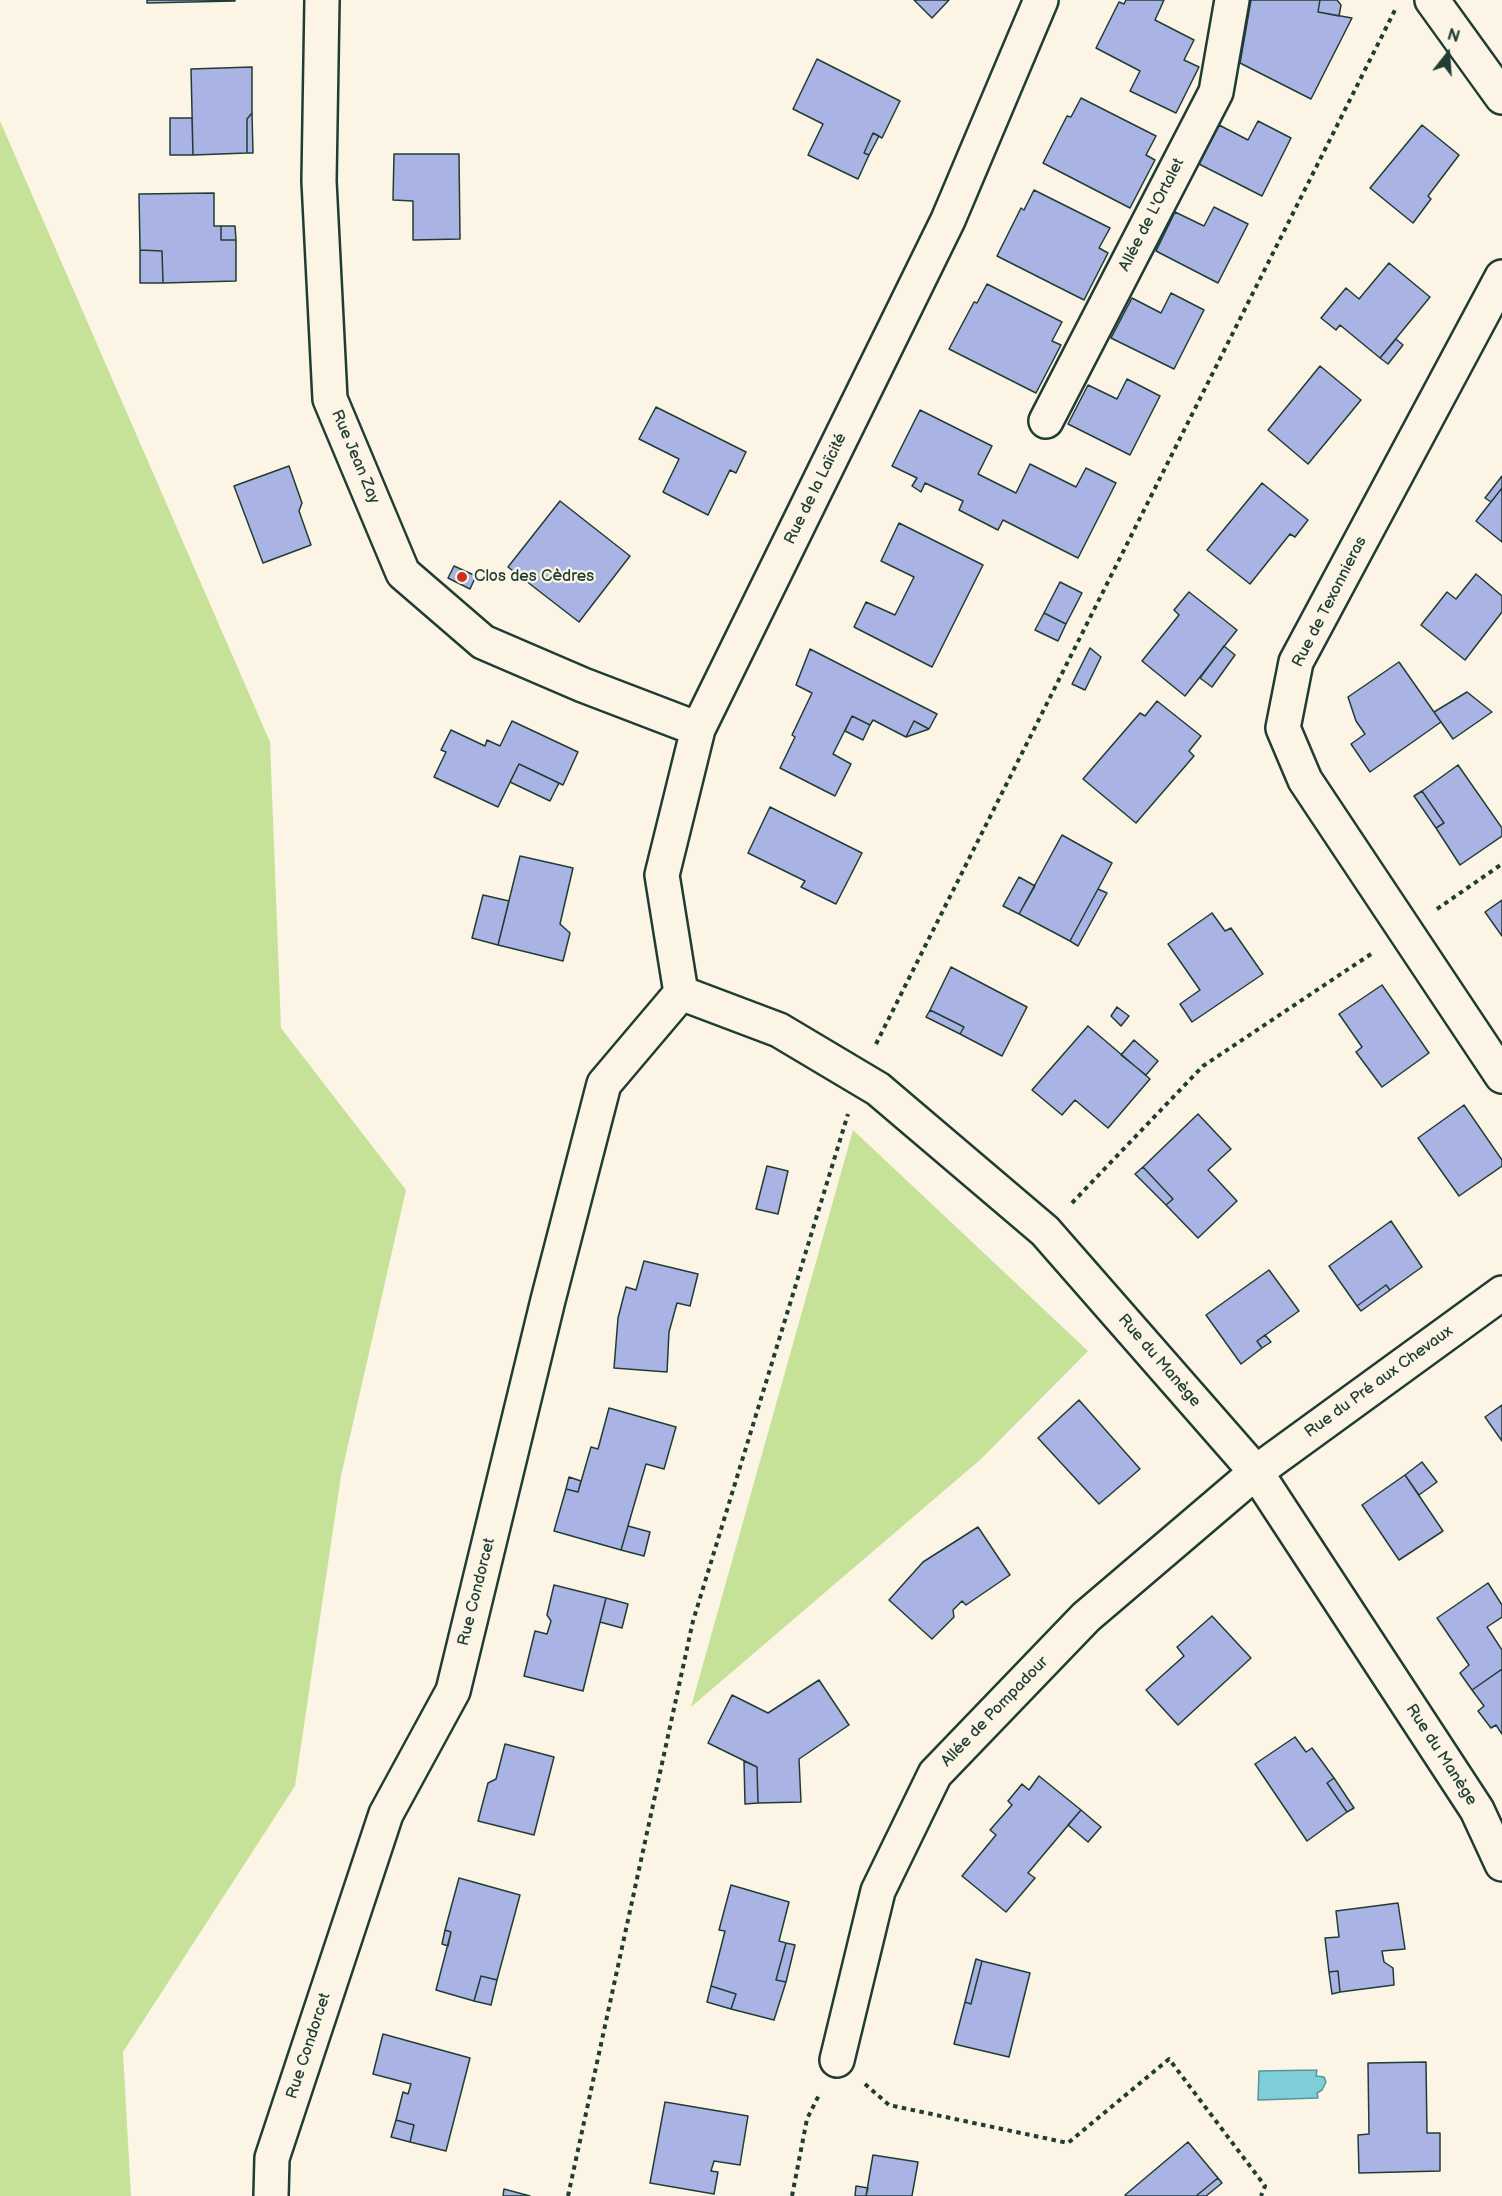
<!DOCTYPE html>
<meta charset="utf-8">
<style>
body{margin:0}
#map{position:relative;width:1502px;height:2196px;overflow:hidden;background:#fcf5e5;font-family:"Balsamiq Sans",sans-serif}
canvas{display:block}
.north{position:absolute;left:1418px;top:24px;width:60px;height:60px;-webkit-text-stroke:4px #fcf5e5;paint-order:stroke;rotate:17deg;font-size:16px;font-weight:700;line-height:24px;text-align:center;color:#1f3d34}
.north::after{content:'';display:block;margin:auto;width:21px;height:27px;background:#1f3d34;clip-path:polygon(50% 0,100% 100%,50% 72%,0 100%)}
</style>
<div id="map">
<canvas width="1502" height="2196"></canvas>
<div class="north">N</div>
</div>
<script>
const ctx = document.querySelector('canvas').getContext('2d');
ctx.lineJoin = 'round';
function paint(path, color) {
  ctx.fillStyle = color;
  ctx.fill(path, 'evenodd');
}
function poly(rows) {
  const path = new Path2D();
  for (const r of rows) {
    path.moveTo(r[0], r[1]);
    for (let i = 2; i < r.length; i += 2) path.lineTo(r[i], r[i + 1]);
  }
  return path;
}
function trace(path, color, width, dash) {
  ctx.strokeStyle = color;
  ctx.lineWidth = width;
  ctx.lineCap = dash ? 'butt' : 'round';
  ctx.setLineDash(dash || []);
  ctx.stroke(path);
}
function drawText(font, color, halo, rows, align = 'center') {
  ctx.font = font + ' "Balsamiq Sans",sans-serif';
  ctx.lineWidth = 4.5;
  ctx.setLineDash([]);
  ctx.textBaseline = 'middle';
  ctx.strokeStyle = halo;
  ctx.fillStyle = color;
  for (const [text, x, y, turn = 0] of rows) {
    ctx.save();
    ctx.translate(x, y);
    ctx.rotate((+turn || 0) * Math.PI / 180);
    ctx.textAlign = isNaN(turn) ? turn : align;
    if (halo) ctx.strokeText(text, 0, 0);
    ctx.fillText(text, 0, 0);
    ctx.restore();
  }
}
paint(poly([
 [0,121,270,742,281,1028,406,1190,341,1476,295,1786,123,2052,131,2196,0,2196],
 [853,1130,1088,1351,981,1459,691,1707]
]), '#c6e298');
const water = poly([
 [1317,2070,1316,2076,1324,2077,1326,2082,1322,2090,1317,2093,1318,2098,1258,2100,1259,2071,1317,2070]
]);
paint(water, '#7eceda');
trace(water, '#589498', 1.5);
const building = poly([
 [147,0,235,0,235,1,147,3,147,0],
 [914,0,949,0,932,18,914,0],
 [1126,0,1164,0,1155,20,1194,40,1184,60,1199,67,1176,113,1130,91,1140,71,1096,48,1119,2,1124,4,1126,0],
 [1251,0,1320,0,1318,12,1352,18,1311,99,1240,63,1251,0],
 [1320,0,1337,0,1341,5,1339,16,1318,12,1320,0],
 [817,59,900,101,882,138,873,133,864,153,869,155,858,179,808,155,823,124,793,109,817,59],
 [252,67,252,113,247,119,247,153,193,155,191,69,252,67],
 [1081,98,1156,136,1146,155,1155,160,1130,208,1043,163,1067,116,1071,117,1081,98],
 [252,113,253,153,247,153,247,119,252,113],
 [170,118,192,118,193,155,170,155,170,118],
 [1258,121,1291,138,1262,196,1199,164,1219,125,1248,140,1258,121],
 [1422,125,1459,155,1428,196,1431,199,1413,223,1370,188,1422,125],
 [873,133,879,136,869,155,864,153,873,133],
 [394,154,459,154,460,239,413,240,413,201,393,200,394,154],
 [1034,190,1110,228,1099,248,1108,253,1084,300,997,256,1021,208,1024,210,1034,190],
 [214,193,214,226,221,226,221,240,236,240,236,281,163,283,162,251,140,250,139,194,214,193],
 [1214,207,1248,224,1218,283,1156,251,1175,212,1204,226,1214,207],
 [221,226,235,226,236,240,221,240,221,226],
 [140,250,162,251,163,283,140,283,140,250],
 [1389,263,1430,297,1380,358,1340,325,1336,330,1321,318,1346,288,1359,299,1389,263],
 [987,284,1062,322,1052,341,1061,345,1036,393,949,349,974,302,977,303,987,284],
 [1171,293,1204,310,1174,369,1111,338,1132,298,1161,313,1171,293],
 [1396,339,1403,345,1388,364,1380,358,1396,339],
 [1320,366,1361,400,1308,464,1268,430,1320,366],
 [1127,379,1160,396,1130,455,1068,424,1088,385,1117,399,1127,379],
 [656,407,746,452,736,473,730,470,708,515,663,492,679,459,639,439,656,407],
 [920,410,992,446,978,474,1016,493,1030,464,1076,487,1086,468,1116,483,1078,558,1003,520,998,530,959,510,963,501,925,483,921,492,912,486,917,478,892,466,920,410],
 [289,466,302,503,299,511,311,545,263,563,234,486,289,466],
 [1502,476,1502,488,1491,502,1485,498,1502,476],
 [1262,483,1308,520,1295,537,1290,534,1250,584,1207,550,1262,483],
 [1502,488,1502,542,1476,521,1502,488],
 [560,501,630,556,579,622,508,567,560,501],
 [899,523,983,565,932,667,854,627,866,602,895,615,914,577,881,561,899,523],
 [454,566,476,576,470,589,448,578,454,566],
 [1476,574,1502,596,1502,612,1465,660,1421,625,1447,592,1456,599,1476,574],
 [1060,582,1082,593,1066,624,1044,613,1060,582],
 [1189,592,1237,630,1185,696,1142,661,1179,615,1174,610,1189,592],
 [1044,613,1066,624,1058,641,1035,630,1044,613],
 [1224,646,1235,655,1212,687,1200,678,1224,646],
 [1090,648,1101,657,1085,690,1072,684,1090,648],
 [810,649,937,714,929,729,914,721,906,737,873,720,870,725,852,716,833,754,851,764,835,796,780,768,795,737,792,735,812,693,796,685,810,649],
 [1399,662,1441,722,1370,772,1351,744,1365,734,1356,721,1348,697,1399,662],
 [1467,692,1492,712,1453,739,1434,712,1467,692],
 [1157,701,1201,736,1189,751,1194,756,1136,823,1083,779,1140,713,1145,716,1157,701],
 [852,716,870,725,863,740,845,731,852,716],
 [512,721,578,752,563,785,519,764,498,807,434,777,446,752,441,750,451,730,485,746,487,740,500,746,512,721],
 [914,721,929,729,906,737,914,721],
 [519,764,559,783,550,801,510,782,519,764],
 [1458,765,1502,828,1502,836,1460,865,1436,828,1444,823,1422,791,1458,765],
 [1422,791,1444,823,1436,828,1414,796,1422,791],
 [770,807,862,853,836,904,801,887,805,881,748,853,770,807],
 [1062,835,1112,863,1070,941,1019,914,1062,835],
 [520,856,573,868,560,924,570,933,563,961,498,945,520,856],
 [1019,877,1035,886,1019,914,1003,906,1019,877],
 [1098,889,1107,893,1078,946,1070,941,1098,889],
 [483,895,509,901,498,945,472,938,483,895],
 [1502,900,1502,936,1485,912,1502,900],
 [1212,913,1225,931,1231,928,1263,974,1192,1022,1180,1004,1200,990,1168,944,1212,913],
 [951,967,1027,1007,1002,1056,960,1034,964,1027,930,1010,951,967],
 [1382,985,1429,1053,1382,1087,1356,1052,1362,1047,1339,1014,1382,985],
 [1117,1007,1129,1016,1121,1026,1111,1016,1117,1007],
 [930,1010,964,1027,960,1034,926,1017,930,1010],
 [1088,1026,1150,1079,1108,1128,1075,1100,1062,1115,1032,1090,1088,1026],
 [1134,1040,1158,1061,1146,1075,1121,1055,1134,1040],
 [1464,1105,1502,1160,1502,1166,1459,1196,1418,1138,1464,1105],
 [1198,1114,1231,1149,1208,1170,1237,1201,1198,1238,1166,1205,1173,1199,1143,1167,1198,1114],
 [767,1166,788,1171,778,1214,756,1209,767,1166],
 [1143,1167,1173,1199,1166,1205,1135,1174,1143,1167],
 [1391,1221,1422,1267,1390,1290,1386,1285,1357,1306,1329,1266,1391,1221],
 [644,1261,698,1274,690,1306,677,1303,669,1332,667,1372,614,1368,618,1318,626,1287,636,1290,644,1261],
 [1269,1270,1299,1311,1257,1341,1262,1348,1241,1364,1206,1315,1269,1270],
 [1386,1285,1390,1290,1361,1311,1357,1306,1386,1285],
 [1265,1335,1271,1342,1262,1348,1257,1341,1265,1335],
 [1079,1400,1140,1469,1099,1504,1038,1438,1079,1400],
 [1502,1405,1502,1441,1485,1417,1502,1405],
 [609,1408,676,1427,664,1469,646,1464,621,1550,554,1531,566,1489,578,1492,591,1447,598,1449,609,1408],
 [1422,1462,1437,1482,1419,1495,1405,1475,1422,1462],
 [1405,1475,1443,1531,1399,1560,1362,1505,1405,1475],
 [569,1477,581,1481,578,1492,566,1489,569,1477],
 [628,1526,650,1532,644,1556,621,1550,628,1526],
 [978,1527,1010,1575,966,1605,962,1601,953,1610,954,1617,932,1639,889,1600,923,1562,978,1527],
 [1488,1583,1502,1605,1502,1617,1487,1627,1502,1650,1502,1669,1472,1690,1460,1673,1469,1665,1437,1618,1488,1583],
 [554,1585,606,1598,583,1691,524,1676,535,1631,547,1634,551,1621,547,1615,554,1585],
 [606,1598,628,1604,622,1628,600,1622,606,1598],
 [1212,1616,1251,1658,1178,1725,1146,1690,1184,1656,1177,1647,1212,1616],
 [1502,1669,1502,1734,1496,1725,1491,1728,1478,1711,1484,1706,1472,1690,1502,1669],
 [819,1680,849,1725,799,1759,801,1802,758,1803,757,1767,708,1743,732,1695,768,1713,819,1680],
 [1295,1737,1306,1752,1312,1748,1334,1778,1327,1783,1347,1812,1307,1841,1255,1764,1295,1737],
 [505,1744,554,1757,534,1835,478,1821,488,1783,496,1779,505,1744],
 [744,1761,757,1767,758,1803,745,1804,744,1761],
 [1039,1776,1081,1810,1028,1873,1035,1878,1006,1912,962,1876,996,1835,990,1830,1012,1805,1008,1801,1022,1784,1029,1790,1039,1776],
 [1334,1778,1354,1808,1347,1812,1327,1783,1334,1778],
 [1081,1810,1101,1827,1088,1842,1068,1825,1081,1810],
 [459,1878,520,1895,497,1980,481,1976,474,2001,436,1990,451,1932,445,1930,459,1878],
 [731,1885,789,1902,779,1941,786,1943,776,1980,786,1982,774,2020,731,2009,736,1994,711,1986,725,1931,719,1930,731,1885],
 [1398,1903,1405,1949,1382,1951,1384,1962,1393,1968,1394,1985,1340,1992,1338,1971,1329,1972,1325,1938,1339,1937,1336,1911,1398,1903],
 [445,1930,451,1932,448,1946,442,1944,445,1930],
 [786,1943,795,1945,786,1982,776,1980,786,1943],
 [976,1959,982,1961,971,2004,965,2002,976,1959],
 [982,1961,1030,1973,1009,2057,954,2044,965,2002,971,2004,982,1961],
 [1338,1971,1340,1992,1332,1994,1329,1972,1338,1971],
 [481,1976,497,1980,491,2005,474,2001,481,1976],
 [711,1986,736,1994,731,2009,707,2002,711,1986],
 [383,2034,470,2058,446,2151,410,2142,414,2125,396,2120,403,2092,408,2094,411,2084,373,2074,383,2034],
 [1426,2062,1427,2133,1440,2133,1440,2171,1359,2173,1358,2135,1369,2134,1368,2063,1426,2062],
 [665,2102,748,2116,740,2165,714,2161,711,2171,718,2172,714,2194,650,2183,665,2102],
 [396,2120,414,2125,410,2142,391,2137,396,2120],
 [1188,2142,1218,2178,1196,2196,1127,2196,1125,2195,1188,2142],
 [873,2155,918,2162,912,2196,866,2196,873,2155],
 [1218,2178,1222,2183,1206,2196,1196,2196,1218,2178],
 [856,2186,868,2188,866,2196,855,2196,856,2186],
 [504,2189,530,2196,503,2196,504,2189]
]);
paint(building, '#aab4e4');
trace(building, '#1f3d34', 1.5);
const street = poly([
 [322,0,319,181,330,399,403,573,483,642,583,685,698,729],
 [1432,0,1502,97],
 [1502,277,1296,662,1283,728,1305,780,1502,1076],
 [1046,421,1216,92,1232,0],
 [681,993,779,1030,878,1089,1045,1231,1256,1472,1477,1810,1502,1864],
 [681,993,662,875,698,729,948,220,1041,0],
 [837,2060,878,1891,935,1774,1086,1617,1256,1472,1502,1293],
 [271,2196,272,2158,386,1814,453,1691,548,1300,604,1084,681,993]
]);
trace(street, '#1f3d34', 38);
trace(poly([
 [1437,909,1502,864],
 [876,1044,1395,10],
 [1072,1203,1203,1066,1374,952],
 [865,2084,889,2105,1068,2143,1169,2059,1265,2186,1261,2196],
 [568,2196,693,1621,848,1114],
 [792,2196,807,2119,820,2093]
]), '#1f3d34', 4, [4.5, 4.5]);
trace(street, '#fcf5e5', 33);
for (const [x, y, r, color] of [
 [462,577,6,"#c8321e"]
]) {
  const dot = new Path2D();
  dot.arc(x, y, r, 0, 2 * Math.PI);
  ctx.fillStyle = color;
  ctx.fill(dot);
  trace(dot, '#fcf5e5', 2);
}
drawText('16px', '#1f3d34', '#fcf5e5', [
 ["Allée de L'Ortalet",1152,215,-63],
 ["Rue Jean Zay",355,457,67],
 ["Rue de la Laïcité",816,489,-64],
 ["Rue de Texonnieras",1330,602,-63],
 ["Rue du Manège",1159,1361,49],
 ["Rue du Pré aux Chevaux",1379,1382,-36],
 ["Rue Condorcet",477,1592,-76],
 ["Allée de Pompadour",995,1712,-46],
 ["Rue du Manège",1441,1755,57],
 ["Rue Condorcet",309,2046,-72]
]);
drawText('16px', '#1f3d34', '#fcf5e5', [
 ["Clos des Cèdres",474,577]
], 'left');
</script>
